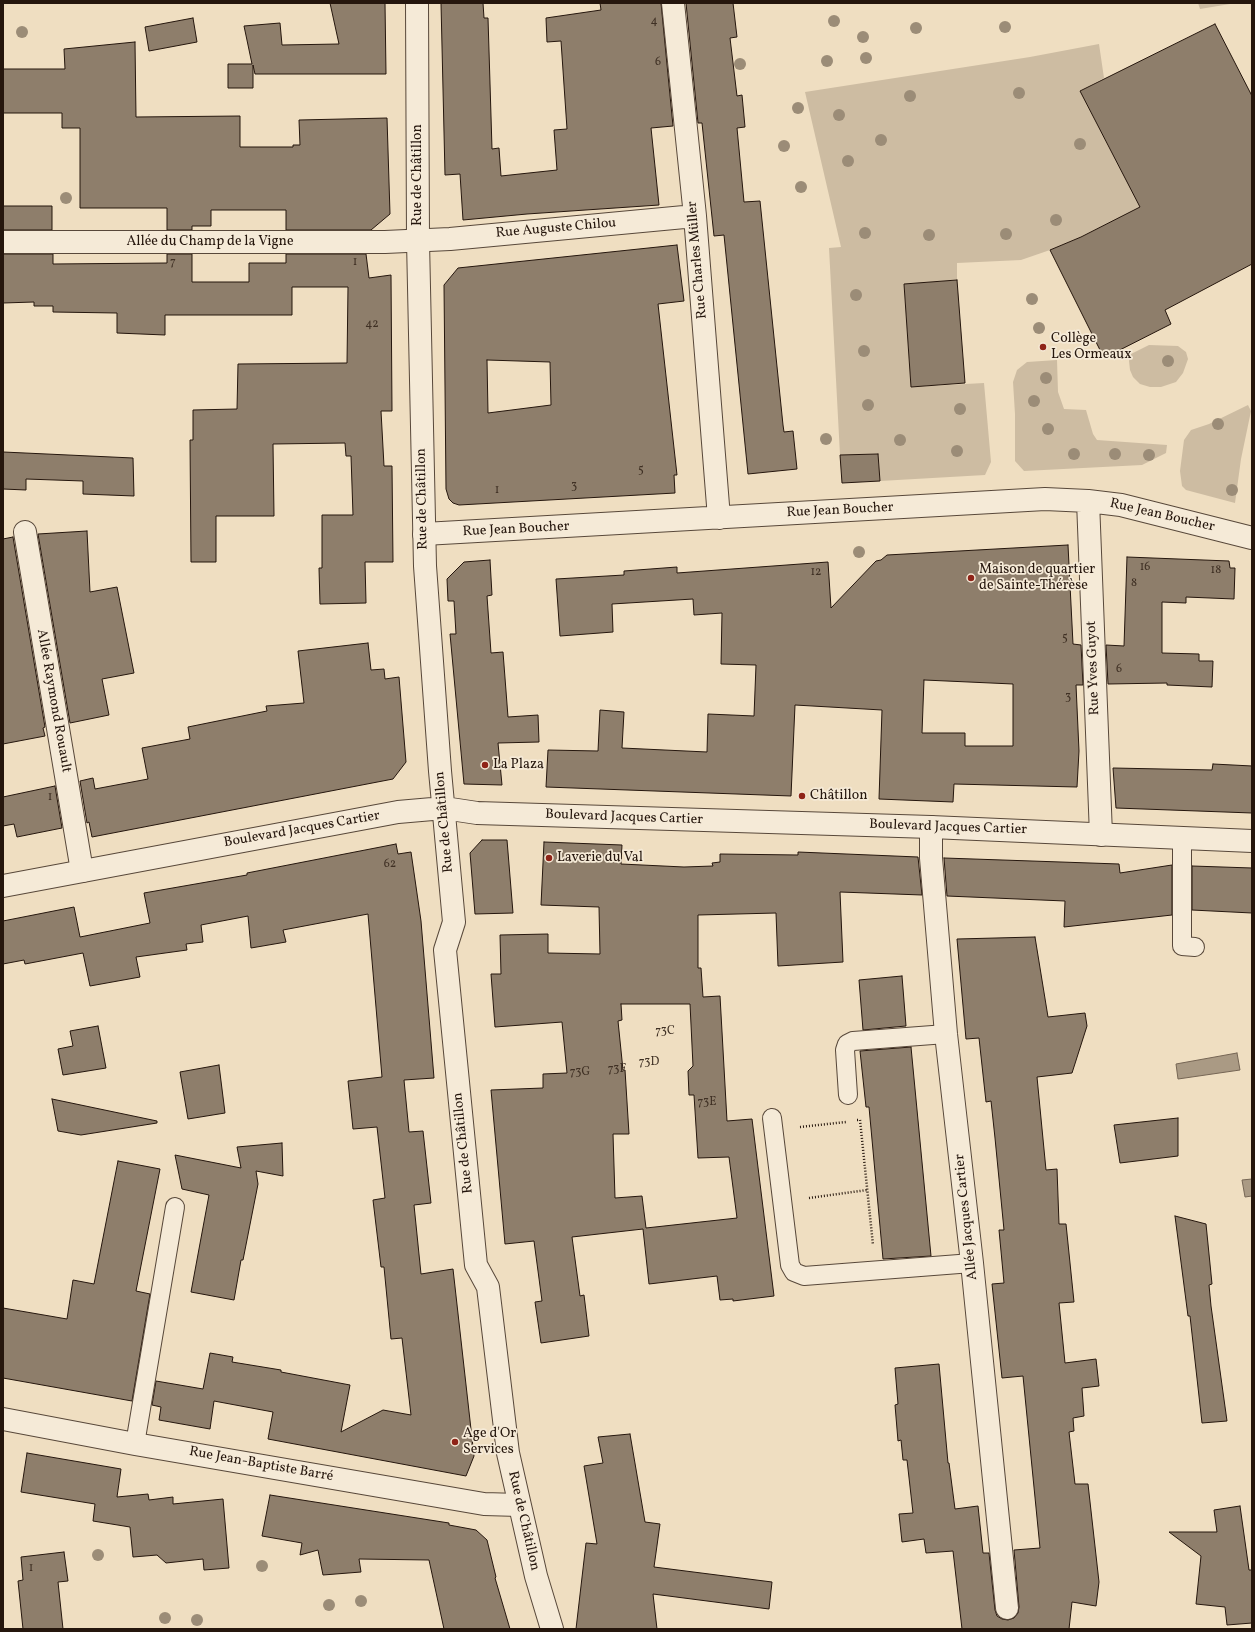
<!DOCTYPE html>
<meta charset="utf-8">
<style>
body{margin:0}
#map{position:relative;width:1255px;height:1632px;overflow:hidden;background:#efdec1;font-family:Vollkorn,serif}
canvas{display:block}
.frame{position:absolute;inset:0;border:4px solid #25160d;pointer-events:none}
</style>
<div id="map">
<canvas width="1255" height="1632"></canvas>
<div class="frame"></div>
</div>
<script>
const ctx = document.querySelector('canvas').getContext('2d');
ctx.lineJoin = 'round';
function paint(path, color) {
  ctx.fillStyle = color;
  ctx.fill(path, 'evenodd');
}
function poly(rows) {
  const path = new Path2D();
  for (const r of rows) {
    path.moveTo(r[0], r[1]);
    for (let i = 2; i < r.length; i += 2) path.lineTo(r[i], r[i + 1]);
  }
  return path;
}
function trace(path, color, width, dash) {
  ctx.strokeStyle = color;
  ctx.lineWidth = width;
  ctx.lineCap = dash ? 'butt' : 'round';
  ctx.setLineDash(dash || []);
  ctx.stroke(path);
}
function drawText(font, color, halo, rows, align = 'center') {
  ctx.font = font + ' Vollkorn,serif';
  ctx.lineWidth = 3.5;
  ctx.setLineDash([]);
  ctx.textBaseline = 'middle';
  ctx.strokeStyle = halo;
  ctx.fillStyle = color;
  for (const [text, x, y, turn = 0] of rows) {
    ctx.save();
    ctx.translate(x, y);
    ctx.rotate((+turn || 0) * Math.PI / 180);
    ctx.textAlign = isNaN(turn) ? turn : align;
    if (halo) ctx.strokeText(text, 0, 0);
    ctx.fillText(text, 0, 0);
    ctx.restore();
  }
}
paint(poly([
 [1198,3,1236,3,1200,9],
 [1099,44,1104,78,1080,91,1123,174,1153,159,1170,192,1081,237,1050,250,1021,260,957,263,957,280,904,284,911,387,984,383,991,462,985,475,880,481,878,454,840,455,829,248,841,247,805,92,1030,57],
 [1149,345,1178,346,1186,352,1188,359,1183,373,1176,382,1161,387,1150,387,1140,384,1133,377,1130,370,1129,361,1131,354],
 [1057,360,1058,392,1064,409,1086,410,1093,434,1097,440,1167,445,1166,453,1142,465,1024,471,1015,461,1015,414,1013,382,1017,370,1027,362],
 [1248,405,1251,411,1241,459,1235,503,1186,490,1182,486,1180,471,1184,440,1191,430,1209,424]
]), '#cdbca2');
const water = poly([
 [1237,1053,1240,1070,1178,1079,1176,1064,1237,1053],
 [1252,1179,1252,1196,1245,1197,1242,1180,1252,1179]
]);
paint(water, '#aa9a84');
trace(water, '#756554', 1);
const building = poly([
 [330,3,385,3,386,74,255,74,253,65,253,88,228,88,228,64,252,64,244,26,280,23,282,45,339,44,330,3],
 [441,3,483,3,484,18,488,18,492,149,499,148,501,176,557,170,554,130,567,129,561,41,547,42,546,18,601,10,600,3,661,3,673,126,651,128,659,205,527,214,463,220,460,174,445,175,441,3],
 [686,3,733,3,737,37,730,38,737,96,742,95,745,127,737,128,744,202,760,201,783,425,784,432,793,431,797,469,748,474,724,235,714,236,702,123,698,123,686,3],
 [193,18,197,42,149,51,145,27,193,18],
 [1215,24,1252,96,1252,264,1165,310,1171,324,1104,358,1050,250,1081,237,1140,207,1080,91,1215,24],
 [135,42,136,117,240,116,240,147,293,147,293,145,300,145,299,120,387,118,390,214,371,230,286,230,286,210,211,210,211,226,192,226,192,230,167,230,167,208,80,208,80,128,62,128,62,113,3,113,3,69,65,69,64,49,135,42],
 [3,206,52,206,52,230,3,230,3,206],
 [677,245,684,301,658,304,677,475,674,475,675,493,459,505,453,503,449,499,446,489,444,285,458,268,677,245],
 [487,360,550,362,551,405,488,413,487,360],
 [3,254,53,254,53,264,167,263,167,254,192,254,192,282,249,282,249,263,286,263,286,254,366,254,369,278,391,275,392,411,381,411,384,466,392,466,393,562,365,562,366,603,320,604,319,568,322,568,322,515,353,515,351,456,346,456,345,443,273,444,274,516,216,516,216,562,191,562,190,440,193,440,193,410,237,409,238,364,347,363,348,287,292,287,292,315,165,315,165,335,117,333,117,313,53,312,53,306,34,306,34,302,3,303,3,254],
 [957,280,965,383,911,387,904,284,957,280],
 [3,452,133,458,134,496,83,494,83,481,26,479,26,490,3,489,3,452],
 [878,454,880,481,842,483,840,455,878,454],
 [87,531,90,592,117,587,134,673,102,679,109,715,70,723,38,534,87,531],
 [13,537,45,727,43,728,45,736,3,744,3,539,13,537],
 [1068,545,1073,644,1081,645,1083,685,1076,685,1079,751,1077,787,954,784,953,802,879,799,882,710,795,705,791,796,546,787,548,750,598,751,600,710,624,712,622,748,707,752,708,714,754,716,756,665,721,664,722,613,694,615,693,599,612,604,613,632,560,636,556,579,624,575,624,571,677,567,677,573,828,562,831,608,876,561,881,560,887,555,1068,545],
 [924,680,1013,684,1013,746,965,746,965,733,922,733,924,680],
 [1127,557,1229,561,1230,568,1235,568,1234,599,1186,597,1186,603,1162,602,1162,653,1199,654,1199,661,1213,661,1212,687,1167,685,1167,683,1108,684,1106,645,1124,646,1127,557],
 [490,560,492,595,487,596,491,653,503,652,508,717,538,715,539,742,498,743,502,785,464,784,450,634,456,634,454,601,448,601,447,579,464,562,490,560],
 [368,643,371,670,384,669,385,679,399,677,406,762,393,779,92,837,89,822,87,823,80,781,93,778,95,789,148,779,142,748,190,739,188,727,267,711,266,706,304,703,298,651,368,643],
 [1213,764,1252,766,1252,813,1116,808,1113,768,1212,770,1213,764],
 [55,786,62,828,17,837,14,824,3,826,3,797,55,786],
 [482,840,507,840,513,913,475,914,470,853,482,840],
 [544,842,622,845,621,864,684,867,713,866,712,863,720,862,720,854,798,855,798,852,918,857,922,895,840,892,843,962,778,966,776,913,698,915,698,968,701,968,703,997,720,996,727,1121,752,1119,774,1296,733,1301,733,1299,720,1300,717,1276,649,1284,643,1229,572,1237,580,1296,584,1295,589,1336,541,1343,535,1302,542,1301,534,1241,505,1244,491,1090,543,1088,543,1074,567,1073,562,1022,495,1027,491,974,501,974,500,935,548,934,548,953,600,954,599,907,541,905,544,842],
 [621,1004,690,1004,693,1066,688,1071,689,1095,694,1095,698,1158,729,1157,737,1218,646,1228,642,1196,615,1198,613,1134,629,1134,625,1070,623,1070,618,1021,622,1020,621,1004],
 [396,844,398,854,411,852,421,921,434,1078,404,1080,409,1132,423,1131,431,1203,414,1205,421,1274,453,1269,474,1456,466,1476,268,1439,273,1412,214,1401,210,1429,159,1420,161,1407,152,1405,156,1381,203,1389,210,1353,233,1357,232,1362,281,1370,281,1372,350,1385,341,1432,383,1410,411,1415,402,1338,391,1339,384,1267,381,1267,373,1200,385,1198,377,1127,353,1129,348,1081,382,1077,368,914,283,930,286,942,251,948,248,916,201,925,203,942,186,944,187,950,136,957,140,977,90,986,83,953,25,964,24,960,3,964,3,921,74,907,80,937,150,923,144,893,247,875,247,873,396,844],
 [944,858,1119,864,1120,873,1172,865,1172,915,1064,927,1065,901,947,896,944,858],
 [1192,866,1252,868,1252,913,1192,910,1192,866],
 [1035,937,1048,1017,1085,1013,1087,1026,1072,1073,1037,1077,1046,1170,1057,1169,1059,1224,1066,1224,1074,1302,1059,1303,1065,1363,1096,1359,1099,1386,1082,1388,1084,1416,1073,1418,1074,1431,1069,1432,1075,1484,1088,1484,1099,1582,1096,1606,1072,1602,1069,1629,962,1629,953,1551,926,1553,924,1539,902,1542,899,1514,913,1513,907,1460,903,1460,901,1440,898,1441,895,1405,898,1404,895,1368,939,1364,948,1463,949,1463,955,1509,978,1506,983,1553,989,1553,995,1610,997,1616,1002,1619,1008,1620,1014,1618,1018,1613,1019,1607,1014,1550,1040,1548,1023,1376,1002,1378,992,1284,1004,1283,999,1230,1004,1230,995,1138,991,1101,986,1102,979,1038,966,1039,957,939,1035,937],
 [902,976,906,1026,863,1030,859,980,902,976],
 [98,1026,106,1068,63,1075,58,1049,73,1046,70,1031,98,1026],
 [911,1047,931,1256,883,1259,869,1107,866,1107,860,1051,911,1047],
 [219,1065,225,1113,188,1119,180,1072,219,1065],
 [52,1099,157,1121,157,1123,81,1135,58,1131,52,1099],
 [1178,1118,1178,1156,1120,1163,1114,1125,1178,1118],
 [282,1143,283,1176,256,1171,258,1184,243,1260,241,1260,234,1300,191,1292,209,1195,182,1189,175,1155,241,1168,237,1147,282,1143],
 [118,1161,160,1169,136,1291,150,1294,132,1401,3,1378,3,1308,67,1319,73,1280,94,1284,118,1161],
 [1175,1216,1206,1224,1212,1284,1209,1285,1211,1306,1227,1421,1202,1423,1190,1316,1188,1316,1175,1216],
 [630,1434,645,1522,660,1524,654,1567,772,1582,769,1609,653,1594,657,1629,576,1629,586,1543,597,1544,584,1466,603,1463,598,1437,630,1434],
 [27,1453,121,1469,117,1497,148,1494,149,1500,173,1497,173,1504,223,1499,229,1568,204,1570,203,1559,166,1563,157,1555,133,1557,130,1527,93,1521,95,1504,21,1492,27,1453],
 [270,1495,449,1523,449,1525,476,1530,487,1540,496,1577,495,1578,510,1629,444,1629,429,1560,359,1559,361,1572,323,1575,318,1550,300,1555,302,1543,262,1536,270,1495],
 [1240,1506,1249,1570,1252,1570,1252,1623,1227,1625,1225,1607,1196,1604,1201,1556,1169,1532,1217,1532,1214,1510,1240,1506],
 [64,1552,68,1581,58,1582,63,1629,23,1629,18,1581,23,1580,21,1557,64,1552]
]);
paint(building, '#8e7e6b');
trace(building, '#25160d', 1);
const service = poly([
 [1182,838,1182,946,1195,947],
 [848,1095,845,1050,847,1044,853,1041,946,1034],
 [772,1118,790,1265,794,1272,804,1276,972,1263],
 [135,1444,175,1207]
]);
const minor = poly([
 [673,3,695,216,719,518],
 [3,242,385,242,450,239,695,216],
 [1088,501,1101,835],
 [25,532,82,871],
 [424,534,1045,499,1088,501,1121,505,1252,538],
 [931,827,931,858,946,1034,972,1263,1007,1608],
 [3,1419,135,1444,484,1504,519,1505]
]);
const tertiary = poly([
 [417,3,418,241,425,566,440,771,454,922,445,950,476,1265,488,1287,508,1453,536,1576,552,1629],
 [3,886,398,812,444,808,477,813,931,827,1252,841]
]);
trace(service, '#58483a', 20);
trace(minor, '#58483a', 24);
trace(tertiary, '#58483a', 24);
trace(poly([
 [857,1120,860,1120,873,1245],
 [800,1127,846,1122],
 [809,1198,867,1190]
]), '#25160d', 2.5, [1, 2]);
trace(service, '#f5ead7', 18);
trace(minor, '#f5ead7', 22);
trace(tertiary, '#f5ead7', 22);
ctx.fillStyle = '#9b8c77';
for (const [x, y] of [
 [834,21],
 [1005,27],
 [916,28],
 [22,32],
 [863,37],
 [866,58],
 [827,61],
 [740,64],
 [1019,93],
 [910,96],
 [798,108],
 [839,115],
 [881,140],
 [1080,144],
 [784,146],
 [848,161],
 [801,187],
 [66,198],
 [1056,220],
 [865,233],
 [1006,234],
 [929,235],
 [856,295],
 [1032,299],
 [1039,328],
 [864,351],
 [1168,361],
 [1046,378],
 [1034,401],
 [868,405],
 [960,409],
 [1218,424],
 [1048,429],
 [826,439],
 [900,440],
 [957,451],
 [1074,454],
 [1115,454],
 [1149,455],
 [1232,490],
 [859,552],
 [98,1555],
 [262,1566],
 [361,1601],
 [329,1605],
 [165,1618],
 [197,1620]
]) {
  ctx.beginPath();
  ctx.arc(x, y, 6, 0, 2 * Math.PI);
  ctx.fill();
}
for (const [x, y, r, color] of [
 [1043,347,4,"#8f2418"],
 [971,578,4,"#8f2418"],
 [485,765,4,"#8f2418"],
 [802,796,4,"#8f2418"],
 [549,858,4,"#8f2418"],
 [455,1442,4,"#8f2418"]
]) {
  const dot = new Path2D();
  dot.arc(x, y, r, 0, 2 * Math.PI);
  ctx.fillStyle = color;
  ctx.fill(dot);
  trace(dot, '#f5ead7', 1.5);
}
drawText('12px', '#3f3024', null, [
 ["4",654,22],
 ["6",658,63],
 ["7",173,263],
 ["1",355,263],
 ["42",372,325],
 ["5",641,471],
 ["3",574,487],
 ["1",497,491],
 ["16",1145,568],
 ["18",1216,571],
 ["12",816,573],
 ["8",1134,584],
 ["5",1065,639],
 ["6",1119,670],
 ["3",1068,698],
 ["1",50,798],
 ["62",390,865],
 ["73C",665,1032],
 ["73D",649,1063],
 ["73F",617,1070],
 ["73G",580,1073],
 ["73E",707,1103],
 ["1",31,1569]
]);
drawText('14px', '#25160d', '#f5ead7', [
 ["Rue de Châtillon",418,175,-90],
 ["Rue Auguste Chilou",556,229,-5],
 ["Allée du Champ de la Vigne",210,242],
 ["Rue Charles Müller",698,260,-95],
 ["Rue de Châtillon",423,499,-91],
 ["Rue Jean Boucher",840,511,-3],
 ["Rue Jean Boucher",1162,516,13],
 ["Rue Jean Boucher",516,530,-3],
 ["Rue Yves Guyot",1094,668,-92],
 ["Allée Raymond Rouault",53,701,80],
 ["Boulevard Jacques Cartier",624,818,2],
 ["Rue de Châtillon",445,822,-95],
 ["Boulevard Jacques Cartier",948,828,2],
 ["Boulevard Jacques Cartier",302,830,-10],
 ["Rue de Châtillon",464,1143,-96],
 ["Allée Jacques Cartier",967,1217,-96],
 ["Rue Jean-Baptiste Barré",261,1465,10],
 ["Rue de Châtillon",523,1521,77]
]);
drawText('14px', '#25160d', '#f5ead7', [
 ["Collège",1051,339],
 ["Les Ormeaux",1051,355],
 ["Maison de quartier",979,570],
 ["de Sainte-Thérèse",979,586],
 ["La Plaza",493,765],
 ["Châtillon",810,796],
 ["Laverie du Val",557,858],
 ["Age d'Or",463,1434],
 ["Services",463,1450]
], 'left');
</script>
